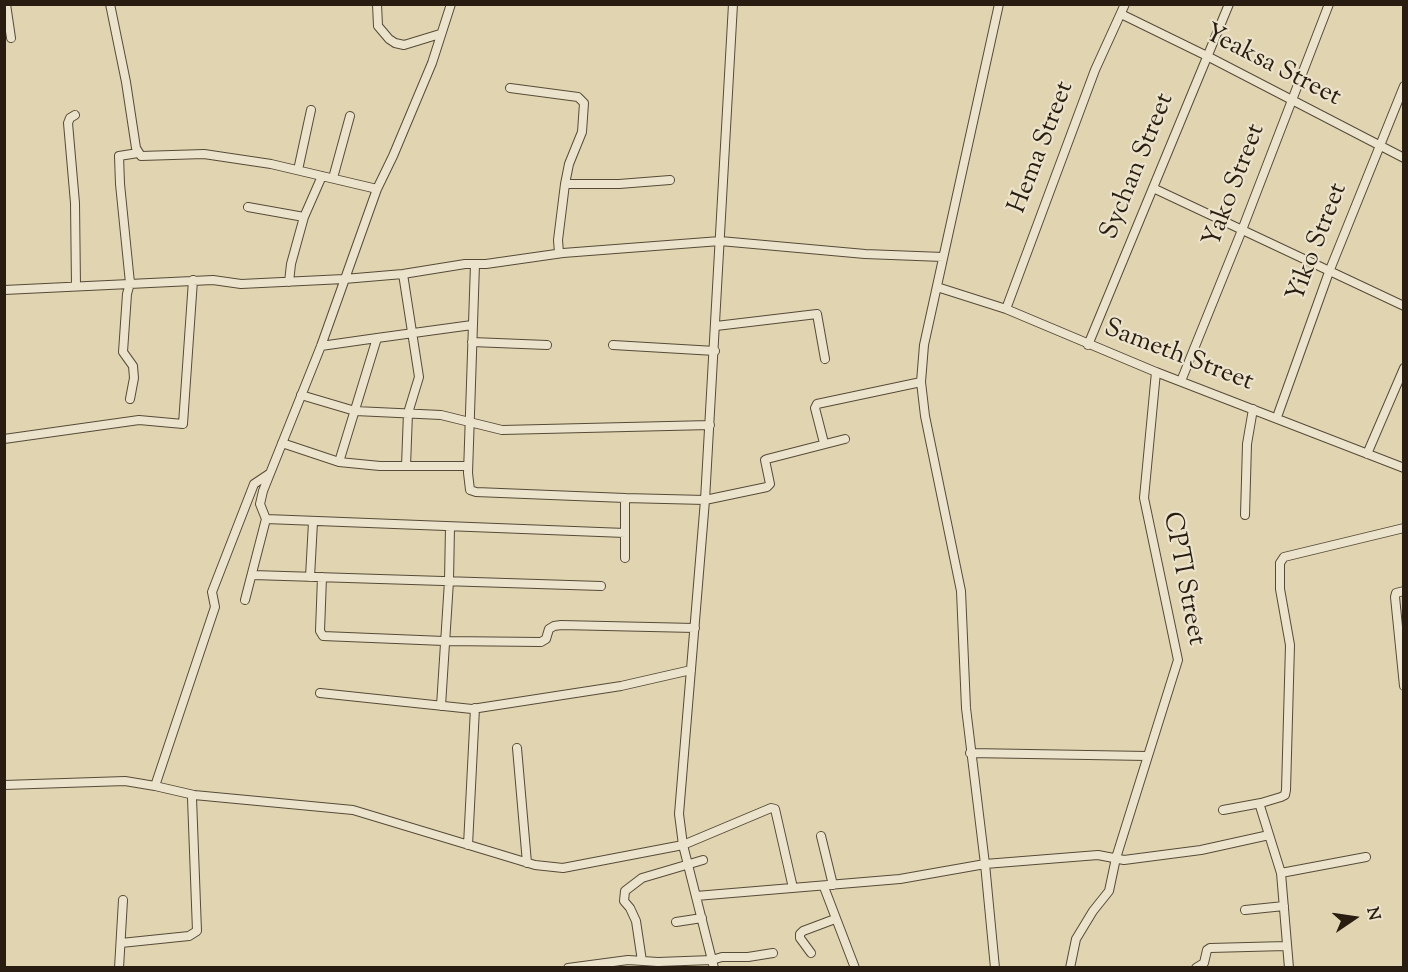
<!DOCTYPE html>
<style>
body{margin:0}
#map{position:relative;width:1408px;height:972px;overflow:hidden;background:#e1d4b0;font-family:"Sorts Mill Goudy",serif}
canvas{display:block}
.frame{position:absolute;inset:0;border:6px solid #281d10;pointer-events:none}
.north{position:absolute;left:1324px;top:888px;width:60px;height:60px;-webkit-text-stroke:4px #ece3cc;paint-order:stroke;rotate:77deg;font-size:16px;font-weight:700;line-height:24px;text-align:center;color:#281d10}
.north::after{content:'';display:block;margin:auto;width:21px;height:27px;background:#281d10;clip-path:polygon(50% 0,100% 100%,50% 72%,0 100%)}
</style>
<div id="map">
<canvas width="1408" height="972"></canvas>
<div class="frame"></div>
<div class="north">N</div>
</div>
<script>
const ctx = document.querySelector('canvas').getContext('2d');
ctx.lineJoin = 'round';
function poly(rows) {
  const path = new Path2D();
  for (const r of rows) {
    path.moveTo(r[0], r[1]);
    for (let i = 2; i < r.length; i += 2) path.lineTo(r[i], r[i + 1]);
  }
  return path;
}
function trace(path, color, width, dash) {
  ctx.strokeStyle = color;
  ctx.lineWidth = width;
  ctx.lineCap = dash ? 'butt' : 'round';
  ctx.setLineDash(dash || []);
  ctx.stroke(path);
}
function drawText(font, color, halo, rows, align = 'center') {
  ctx.font = font + ' "Sorts Mill Goudy",serif';
  ctx.lineWidth = 4.5;
  ctx.setLineDash([]);
  ctx.textBaseline = 'middle';
  ctx.strokeStyle = halo;
  ctx.fillStyle = color;
  for (const [text, x, y, turn = 0] of rows) {
    ctx.save();
    ctx.translate(x, y);
    ctx.rotate((+turn || 0) * Math.PI / 180);
    ctx.textAlign = isNaN(turn) ? turn : align;
    if (halo) ctx.strokeText(text, 0, 0);
    ctx.fillText(text, 0, 0);
    ctx.restore();
  }
}
const minor = poly([
 [6,4,11,38],
 [110,4,126,82,136,148,141,156,204,154,271,164,377,189],
 [377,4,378,26,389,39,395,43,404,45,440,34],
 [1121,14,1207,56,1404,158],
 [510,88,578,97,584,103,582,132,569,164,565,184],
 [75,115,70,118,68,123,75,203,76,286],
 [298,170,311,110],
 [333,178,350,116],
 [1153,188,1404,306],
 [248,207,304,217],
 [559,253,558,240,565,184,619,184,670,180],
 [475,264,468,473,470,490,476,492,625,498],
 [403,274,419,377,408,413,406,466],
 [289,282,291,264,304,217,322,176],
 [937,287,1006,309,1156,372,1404,468],
 [4,290,213,280,241,284,344,279,403,274,465,264,486,264,563,253,720,241,865,254,943,257],
 [1006,309,1095,70,1125,4],
 [716,326,817,314,825,359],
 [377,338,472,325],
 [472,342,547,345],
 [613,345,715,351],
 [1088,345,1229,4],
 [321,346,377,338,339,462],
 [1181,381,1242,230,1329,4],
 [301,395,355,411,441,415,502,430,710,425],
 [130,399,134,378,133,366,123,352,127,294,130,283,120,184,119,156,138,153],
 [1277,417,1329,272,1404,86],
 [4,439,139,420,183,424,193,280],
 [282,443,339,462,380,466,468,466],
 [824,443,815,408,817,404,921,382],
 [1367,454,1404,368],
 [1245,515,1247,444,1253,409],
 [266,519,625,533],
 [625,558,625,498,705,500,767,487,770,484,765,460,767,459,845,439],
 [253,575,601,586],
 [310,577,313,522],
 [322,577,320,631,323,636,444,641,541,642,546,639,549,629,554,626,561,625,695,628],
 [1404,591,1396,593,1395,597,1404,686],
 [245,600,266,519,260,504,263,491,321,346,377,189,393,156,432,63,451,4],
 [320,693,472,709,621,686,691,670],
 [441,706,449,581,450,527],
 [517,748,527,863],
 [970,753,1147,756],
 [4,785,125,781,155,786],
 [194,795,155,786,215,607,212,592,254,484,269,474],
 [1223,810,1261,803],
 [821,836,833,885],
 [468,845,475,708],
 [1281,873,1366,857],
 [824,887,855,968],
 [696,896,900,879,985,864,1098,855,1124,860,1201,850,1269,835],
 [1245,910,1284,906],
 [676,922,702,918],
 [121,943,189,936,197,931,192,798,194,795,353,810,535,865,563,868,683,845,771,808,775,809,793,888],
 [811,953,800,938,800,934,803,931,835,919],
 [642,961,636,921,630,908,624,901,625,891,642,878,703,860],
 [119,968,123,900],
 [568,968,628,960,658,962,712,960,722,957,748,957,773,953],
 [714,968,683,845,679,814,705,500,733,4],
 [995,968,985,864,966,708,961,591,925,416,921,382,924,345,999,4],
 [1070,968,1076,939,1093,911,1109,891,1116,858,1178,660,1144,498,1156,372],
 [1196,968,1204,963,1207,950,1210,948,1286,946],
 [1289,968,1281,873,1260,806,1261,803,1281,797,1285,795,1286,790,1290,645,1280,589,1280,563,1284,557,1404,528]
]);
trace(minor, '#564b38', 10);
trace(minor, '#ece3cc', 8);
drawText('26px', '#281d10', '#ece3cc', [
 ["Yeaksa Street",1272,67,27],
 ["Hema Street",1043,148,-69],
 ["Sychan Street",1139,167,-68],
 ["Yako Street",1236,186,-69],
 ["Yiko Street",1319,243,-69],
 ["Sameth Street",1178,357,21],
 ["CPTI Street",1182,579,79]
]);
</script>
